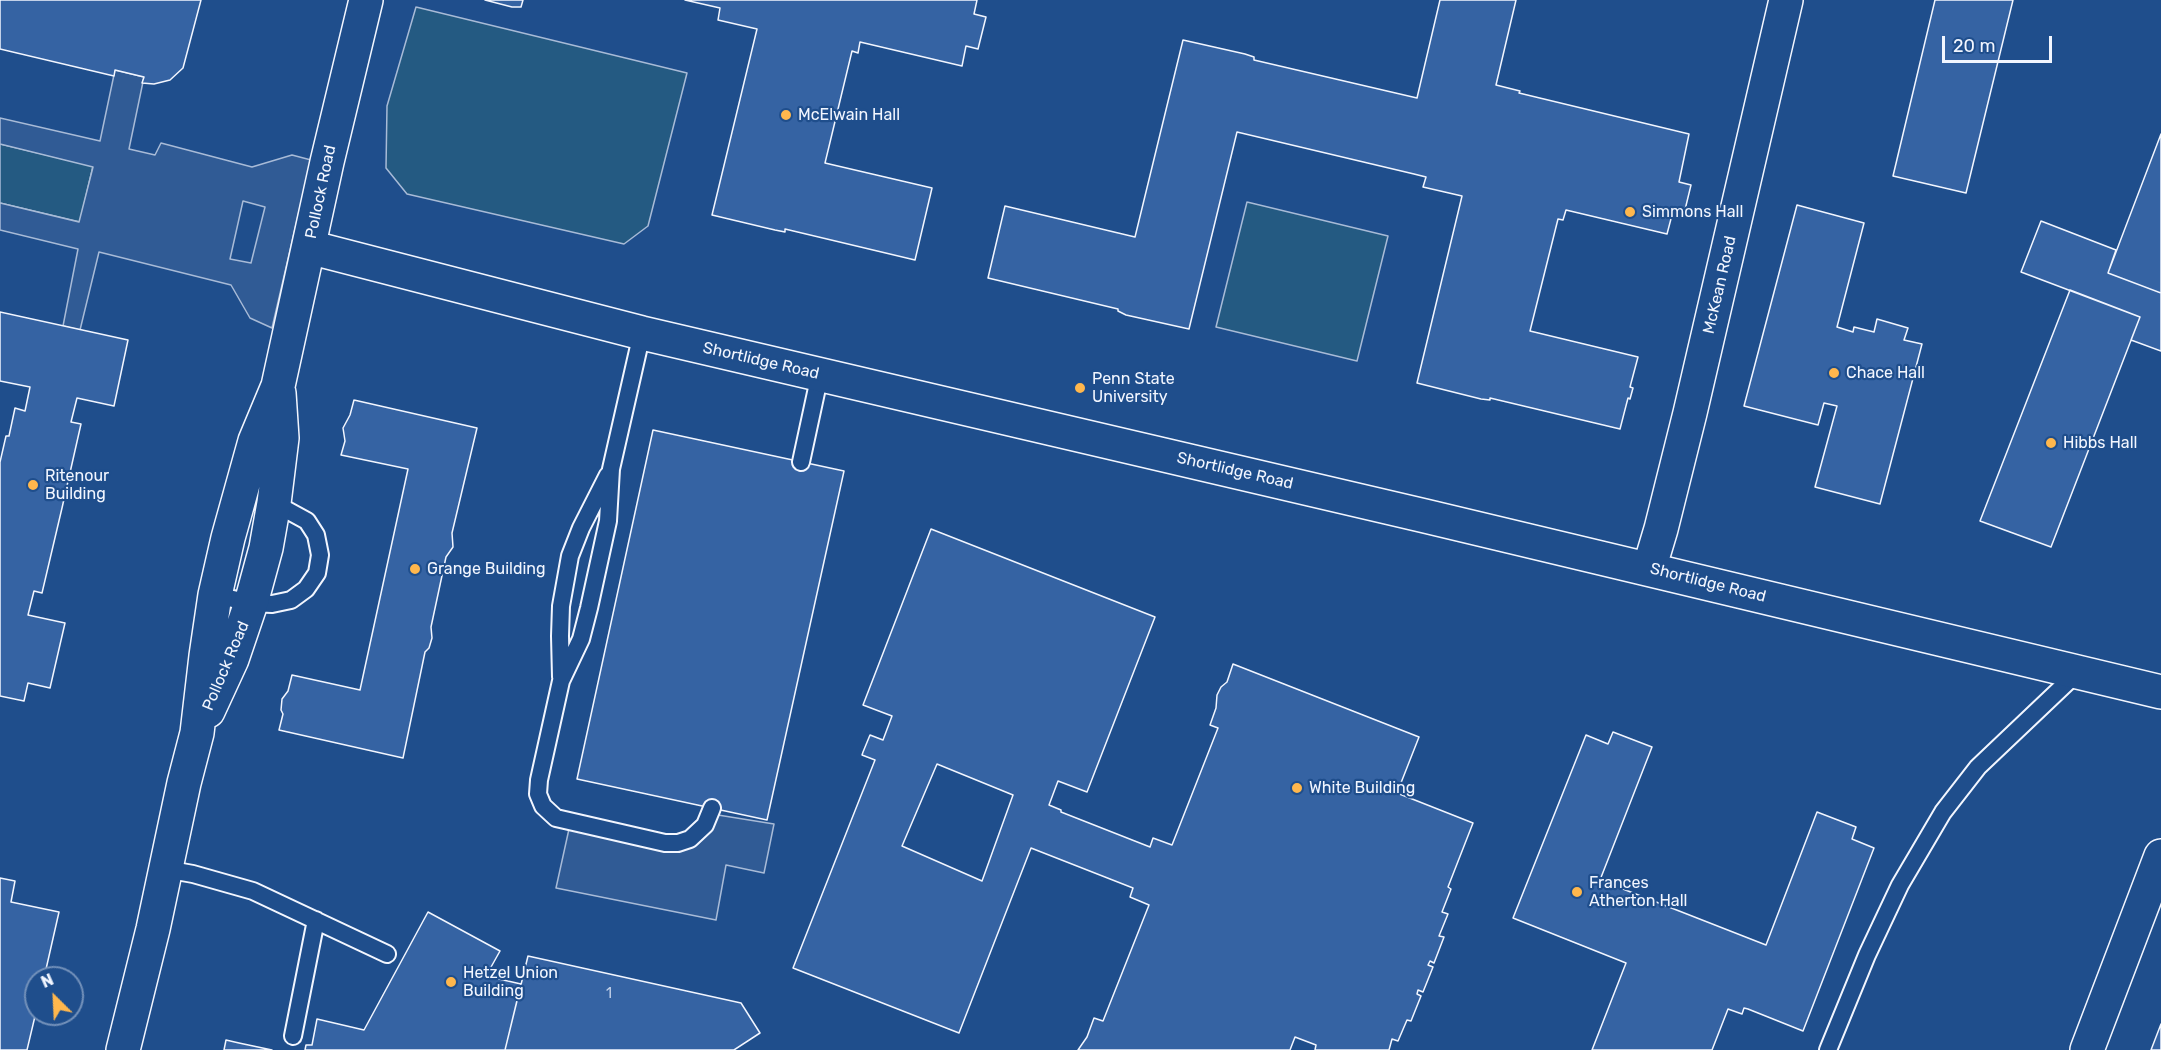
<!DOCTYPE html>
<style>
body{margin:0}
#map{position:relative;width:2161px;height:1050px;overflow:hidden;background:#1f4e8c;font-family:Rubik,sans-serif}
canvas{display:block}
.north{position:absolute;left:24px;top:966px;width:60px;height:60px;box-sizing:border-box;background:#1f4e8c;border:2px solid #7391ba;border-radius:50%;rotate:336deg;font-size:16px;font-weight:700;line-height:24px;text-align:center;color:#f2f6ff}
.north::after{content:'';display:block;margin:auto;width:21px;height:27px;background:#ffb74d;clip-path:polygon(50% 0,100% 100%,50% 72%,0 100%)}
.scale{position:absolute;left:1942px;top:36px;width:110px;height:27px;box-sizing:border-box;border:3px solid #f2f6ff;border-top:0;padding-left:8px;font-size:18px;line-height:21px;white-space:nowrap;color:#f2f6ff;-webkit-text-stroke:4px #1f4e8c;paint-order:stroke}
</style>
<div id="map">
<canvas width="2161" height="1050"></canvas>
<div class="north">N</div>
<div class="scale">20 m</div>
</div>
<script>
const ctx = document.querySelector('canvas').getContext('2d');
ctx.lineJoin = 'round';
function paint(path, color) {
  ctx.fillStyle = color;
  ctx.fill(path, 'evenodd');
}
function poly(rows) {
  const path = new Path2D();
  for (const r of rows) {
    path.moveTo(r[0], r[1]);
    for (let i = 2; i < r.length; i += 2) path.lineTo(r[i], r[i + 1]);
  }
  return path;
}
function trace(path, color, width, dash) {
  ctx.strokeStyle = color;
  ctx.lineWidth = width;
  ctx.lineCap = dash ? 'butt' : 'round';
  ctx.setLineDash(dash || []);
  ctx.stroke(path);
}
function drawText(font, color, halo, rows, align = 'center') {
  ctx.font = font + ' Rubik,sans-serif';
  ctx.lineWidth = 4.5;
  ctx.setLineDash([]);
  ctx.textBaseline = 'middle';
  ctx.strokeStyle = halo;
  ctx.fillStyle = color;
  for (const [text, x, y, turn = 0] of rows) {
    ctx.save();
    ctx.translate(x, y);
    ctx.rotate((+turn || 0) * Math.PI / 180);
    ctx.textAlign = isNaN(turn) ? turn : align;
    if (halo) ctx.strokeText(text, 0, 0);
    ctx.fillText(text, 0, 0);
    ctx.restore();
  }
}
const green = poly([
 [416,7,687,73,648,226,624,244,407,194,386,168,387,106,416,7],
 [0,144,93,166,80,222,0,203,0,144],
 [1247,202,1388,236,1357,361,1216,327,1247,202]
]);
paint(green, '#245a82');
trace(green, '#a8bbd7', 1.5);
const parking = poly([
 [115,70,144,77,129,149,155,155,161,143,252,167,292,155,311,160,272,328,250,318,231,285,99,252,80,330,63,326,78,249,0,230,0,203,79,222,93,167,0,144,0,118,100,141,115,70],
 [243,201,265,207,251,263,230,259,243,201],
 [718,815,774,824,764,873,726,865,716,920,556,888,569,829,670,849,710,830,718,815]
]);
paint(parking, '#305b95');
trace(parking, '#a8bbd7', 1.5);
const building = poly([
 [0,0,201,0,183,68,170,80,154,84,142,83,144,77,115,70,114,76,0,49,0,0],
 [485,0,523,0,521,7,512,7,485,0],
 [685,0,977,0,974,14,986,17,978,49,966,46,962,66,860,42,858,53,852,51,825,163,932,188,915,260,785,229,785,232,775,230,712,215,757,29,718,20,720,8,685,0],
 [1440,0,1516,0,1496,85,1520,91,1519,93,1689,134,1679,182,1691,185,1683,218,1672,215,1667,234,1566,210,1563,220,1558,219,1530,331,1638,357,1630,387,1633,388,1630,399,1628,398,1620,429,1490,398,1490,400,1481,399,1417,383,1462,196,1423,187,1426,177,1414,174,1237,132,1189,329,1126,315,1118,311,1118,309,988,278,1005,206,1135,237,1183,40,1245,54,1254,57,1254,60,1417,98,1440,0],
 [1935,0,2013,0,1966,193,1893,176,1935,0],
 [2161,134,2161,293,2108,273,2161,134],
 [1797,205,1864,223,1837,327,1853,332,1854,327,1874,332,1877,319,1908,328,1904,340,1922,344,1880,504,1815,487,1837,406,1824,403,1818,425,1744,406,1797,205],
 [2041,221,2116,250,2108,273,2161,293,2161,351,2131,340,2140,317,2021,272,2041,221],
 [2070,290,2140,317,2051,547,1980,521,2070,290],
 [0,312,128,340,114,406,77,398,71,422,81,424,62,508,42,593,34,591,28,615,65,623,50,688,28,683,24,701,0,696,0,462,6,436,9,436,15,408,25,411,30,387,0,381,0,312],
 [354,400,477,428,452,533,453,547,446,557,431,627,432,638,429,648,425,652,403,758,279,730,283,714,281,710,282,699,288,691,292,675,360,690,408,469,341,455,345,441,343,428,350,415,354,400],
 [653,430,844,471,767,820,577,779,653,430],
 [931,529,1155,617,1087,792,1058,781,1049,805,1061,810,1061,812,1150,847,1153,838,1172,845,1218,728,1210,725,1216,708,1217,695,1221,687,1227,682,1233,664,1419,737,1397,793,1473,823,1448,887,1451,889,1442,912,1448,914,1439,936,1444,937,1434,963,1430,961,1428,965,1433,967,1423,992,1418,990,1417,994,1421,996,1411,1021,1407,1020,1398,1041,1392,1039,1389,1050,1315,1050,1316,1045,1295,1037,1290,1050,1078,1050,1087,1037,1094,1018,1103,1021,1149,905,1130,897,1133,888,1031,848,959,1033,793,968,875,760,862,755,863,752,870,735,883,740,892,716,863,705,931,529],
 [1613,732,1652,747,1600,880,1766,945,1817,812,1856,827,1852,839,1874,848,1803,1031,1748,1009,1744,1008,1742,1014,1728,1009,1712,1050,1592,1050,1626,963,1513,918,1586,735,1608,744,1613,732],
 [937,764,1013,795,982,881,902,846,937,764],
 [0,878,15,881,11,902,59,912,44,978,36,978,36,1012,27,1050,0,1050,0,878],
 [428,912,500,951,486,976,521,984,505,1050,305,1050,306,1045,312,1045,317,1019,364,1030,428,912],
 [528,956,741,1003,760,1033,734,1050,505,1050,528,956],
 [2161,1024,2161,1050,2151,1050,2161,1024],
 [226,1040,239,1043,272,1050,224,1050,226,1040]
]);
paint(building, '#3563a3');
trace(building, '#f2f6ff', 1.5);
const lane = poly([
 [642,333,611,469,608,521,589,608,581,639,561,681,539,780,538,794,543,806,556,818,665,843,678,843,690,839,705,825,712,808],
 [801,462,820,374],
 [215,595,251,603,272,604,291,600,306,589,317,573,320,555,316,535,307,521,274,503],
 [561,677,560,636,561,606,570,556,581,528,608,475],
 [165,869,193,874,253,891,387,954],
 [293,1036,316,920],
 [1828,1050,1867,955,1900,885,1943,812,1978,767,2077,673]
]);
const street = poly([
 [309,247,642,333,1425,516,2161,692],
 [1649,569,1661,529,1690,413,1786,0],
 [208,711,232,659,251,603,266,548,274,503,282,438,279,393],
 [123,1050,153,929,184,783,197,733,206,656,215,595,228,538,255,441,278,386,327,162,366,0]
]);
const primary = poly([
 [2087,1050,2161,856]
]);
trace(lane, '#f2f6ff', 20);
trace(street, '#f2f6ff', 36);
trace(primary, '#f2f6ff', 36);
trace(lane, '#1f4e8c', 16);
trace(street, '#1f4e8c', 33);
trace(primary, '#1f4e8c', 33);
for (const [x, y, r, color] of [
 [786,115,6,"#ffb74d"],
 [1630,212,6,"#ffb74d"],
 [1834,373,6,"#ffb74d"],
 [1080,388,6,"#ffb74d"],
 [2051,443,6,"#ffb74d"],
 [33,485,6,"#ffb74d"],
 [415,569,6,"#ffb74d"],
 [1297,788,6,"#ffb74d"],
 [1577,892,6,"#ffb74d"],
 [451,982,6,"#ffb74d"]
]) {
  const dot = new Path2D();
  dot.arc(x, y, r, 0, 2 * Math.PI);
  ctx.fillStyle = color;
  ctx.fill(dot);
  trace(dot, '#1f4e8c', 2);
}
drawText('14px', '#c3d1e8', null, [
 ["1",609,994]
]);
drawText('16px', '#f2f6ff', '#1f4e8c', [
 ["McElwain Hall",798,115],
 ["Simmons Hall",1642,212],
 ["Chace Hall",1846,373],
 ["Penn State",1092,379],
 ["University",1092,397],
 ["Hibbs Hall",2063,443],
 ["Ritenour",45,476],
 ["Building",45,494],
 ["Grange Building",427,569],
 ["White Building",1309,788],
 ["Frances",1589,883],
 ["Atherton Hall",1589,901],
 ["Hetzel Union",463,973],
 ["Building",463,991]
], 'left');
drawText('16px', '#f2f6ff', '#1f4e8c', [
 ["Pollock Road",321,192,-78],
 ["McKean Road",1720,285,-77],
 ["Shortlidge Road",761,361,13],
 ["Shortlidge Road",1235,471,13],
 ["Shortlidge Road",1708,583,14],
 ["Pollock Road",226,666,-67]
]);
</script>
